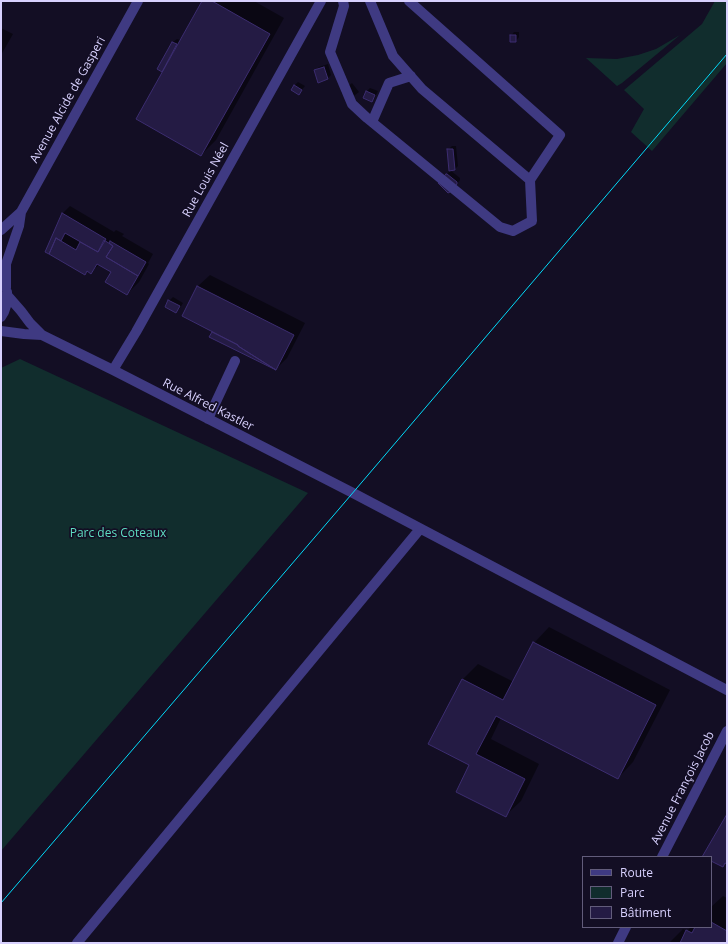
<!DOCTYPE html>
<meta charset="utf-8">
<style>
body{margin:0}
#map{position:relative;width:728px;height:944px;overflow:hidden;background:#130e24;font-family:"Open Sans",sans-serif}
canvas{display:block}
.frame{position:absolute;inset:0;border:2px solid #d8d1fe;pointer-events:none}
.legend{position:absolute;left:582px;top:856px;width:130px;height:72px;box-sizing:border-box;background:#130e24;border:1px solid #625c7b;margin:0;padding:5px 7px;list-style:none;font-size:12px;color:#d8d1fe}
.legend li{display:flex;align-items:center;gap:8px;height:20px}
.legend b{width:20px;border:1px solid #625c7b}
</style>
<div id="map">
<canvas width="728" height="944"></canvas>
<div class="frame"></div>
<ul class="legend">
<li><b style="height:5px;background:#3f3a82"></b>Route</li>
<li><b style="height:11px;background:#112d2d"></b>Parc</li>
<li><b style="height:11px;background:#241b44"></b>Bâtiment</li>
</ul>
</div>
<script>
const ctx = document.querySelector('canvas').getContext('2d');
ctx.lineJoin = 'round';
function paint(path, color) {
  ctx.fillStyle = color;
  ctx.fill(path, 'evenodd');
}
function poly(rows) {
  const path = new Path2D();
  for (const r of rows) {
    path.moveTo(r[0], r[1]);
    for (let i = 2; i < r.length; i += 2) path.lineTo(r[i], r[i + 1]);
  }
  return path;
}
function trace(path, color, width, dash) {
  ctx.strokeStyle = color;
  ctx.lineWidth = width;
  ctx.lineCap = dash ? 'butt' : 'round';
  ctx.setLineDash(dash || []);
  ctx.stroke(path);
}
function drawText(font, color, halo, rows, align = 'center') {
  ctx.font = font + ' "Open Sans",sans-serif';
  ctx.lineWidth = 3.5;
  ctx.setLineDash([]);
  ctx.textBaseline = 'middle';
  ctx.strokeStyle = halo;
  ctx.fillStyle = color;
  for (const [text, x, y, turn = 0] of rows) {
    ctx.save();
    ctx.translate(x, y);
    ctx.rotate((+turn || 0) * Math.PI / 180);
    ctx.textAlign = isNaN(turn) ? turn : align;
    if (halo) ctx.strokeText(text, 0, 0);
    ctx.fillText(text, 0, 0);
    ctx.restore();
  }
}
paint(poly([
 [715,1,727,1,727,63,652,151,631,132,644,109,624,90,702,24],
 [680,35,622,83,617,86,586,58,617,59,638,55,656,49],
 [20,359,308,493,1,851,1,368]
]), '#112d2d');
paint(poly([
 [203,1,254,1,284,18,216,140,201,155,164,71,159,68,173,42,177,39,180,40],
 [1,28,13,34,1,55],
 [514,32,519,32,519,37,516,41,511,36],
 [328,64,331,75,328,78,315,71,319,67],
 [298,82,305,86,299,93,294,86],
 [352,83,359,92,347,101,341,92],
 [370,88,378,91,375,97,372,101,367,91],
 [452,146,456,146,458,166,455,169,450,170,460,178,460,180,454,188,446,175,450,171,448,150],
 [70,206,114,232,116,230,124,234,122,236,153,254,148,263,149,264,139,282,127,294,112,271,100,264,91,272,88,270,85,274,46,251,62,214],
 [210,275,305,323,287,358,276,369,211,336,214,331,183,316,198,286],
 [173,297,183,303,180,308,176,312,169,301],
 [549,627,670,690,633,762,618,778,501,718,491,739,539,764,521,801,505,816,471,765,430,744,463,679,478,664,514,682,534,643],
 [723,896,727,898,727,943,669,943,683,929,687,931,691,927,711,927,711,907]
]), '#0007');
const building = poly([
 [202,1,212,1,270,34,201,156,136,119,202,1],
 [510,35,516,35,516,42,510,42,510,35],
 [172,42,177,44,162,72,157,69,172,42],
 [324,67,328,79,318,83,314,70,324,67],
 [294,85,302,90,299,95,291,90,294,85],
 [366,91,375,95,372,102,363,98,366,91],
 [447,149,453,149,455,170,449,171,447,149],
 [446,174,447,174,457,182,457,184,450,192,448,193,438,183,446,174],
 [62,213,106,239,98,252,65,233,61,241,56,238,49,254,45,252,62,213],
 [56,238,76,250,80,242,98,252,104,240,113,246,106,257,138,276,127,295,105,282,111,272,97,264,91,274,87,271,85,275,49,254,56,238],
 [110,241,146,262,138,276,106,257,113,246,109,243,110,241],
 [197,286,294,335,276,370,238,346,238,345,182,316,197,286],
 [168,300,180,306,176,313,165,307,168,300],
 [212,332,238,345,238,346,276,370,209,337,212,332],
 [533,642,656,705,618,779,496,716,476,754,525,779,506,817,456,792,469,765,428,744,462,679,503,700,533,642],
 [727,814,727,864,725,863,723,867,711,861,711,857,702,857,727,814],
 [711,922,727,931,727,943,680,943,686,930,692,933,695,927,711,927,711,922]
]);
paint(building, '#241b44');
trace(building, '#3c2d70', 1);
trace(poly([
 [343,1,344,6,330,52,352,104,367,118,500,227,513,231,532,221,530,180,422,89,393,56,370,1],
 [409,1,560,135,530,180],
 [372,122,389,83,411,76],
 [1,230,21,212],
 [6,288,6,264,19,226,21,212,138,1],
 [7,295,21,311,30,323,42,335,113,370,353,493,727,690],
 [1,317,4,312,7,303,7,292],
 [1,331,24,334,42,335],
 [113,370,136,332,321,1],
 [208,419,235,361],
 [662,857,727,731],
 [77,943,420,529],
 [618,943,626,927]
]), '#3f3a82', 10);
trace(poly([
 [1,903,339,509,727,54]
]), '#03daf9', 1);
drawText('12px', '#d8d1fe', '#130e24', [
 ["Avenue Alcide de Gasperi",68,100,-61],
 ["Rue Louis Néel",206,180,-61],
 ["Rue Alfred Kastler",208,405,27],
 ["Avenue François Jacob",683,788,-63]
]);
drawText('12px', '#5edec2', '#130e24', [
 ["Parc des Coteaux",118,534]
]);
</script>
